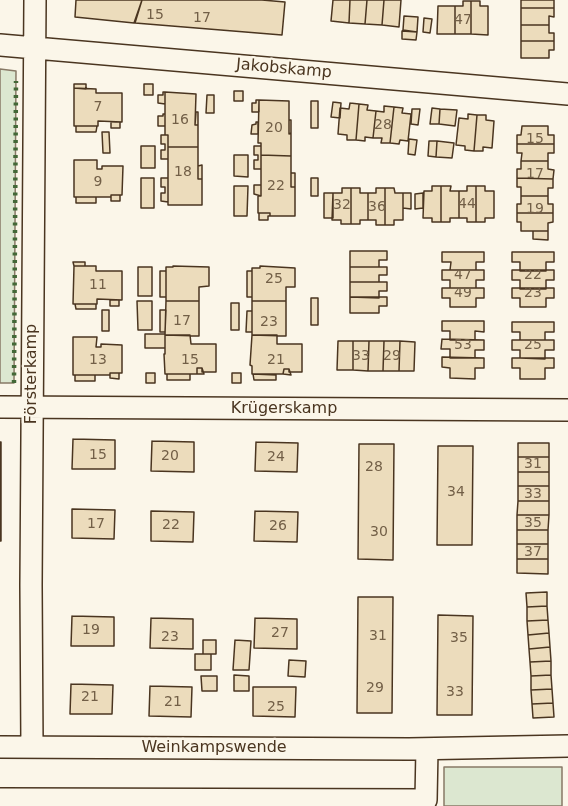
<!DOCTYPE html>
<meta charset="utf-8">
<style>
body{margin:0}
canvas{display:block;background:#fbf6e9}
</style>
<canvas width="568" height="806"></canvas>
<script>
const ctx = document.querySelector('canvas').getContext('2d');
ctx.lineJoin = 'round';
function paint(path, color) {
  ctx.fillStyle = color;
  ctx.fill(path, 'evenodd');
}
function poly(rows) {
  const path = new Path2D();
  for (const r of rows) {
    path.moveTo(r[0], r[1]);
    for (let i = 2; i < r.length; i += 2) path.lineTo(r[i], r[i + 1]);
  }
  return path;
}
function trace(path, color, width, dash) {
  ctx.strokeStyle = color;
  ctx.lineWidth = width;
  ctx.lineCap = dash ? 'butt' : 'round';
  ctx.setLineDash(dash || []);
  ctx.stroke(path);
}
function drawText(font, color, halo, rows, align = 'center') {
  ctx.font = font + ' "DejaVu Sans",sans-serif';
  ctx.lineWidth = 4.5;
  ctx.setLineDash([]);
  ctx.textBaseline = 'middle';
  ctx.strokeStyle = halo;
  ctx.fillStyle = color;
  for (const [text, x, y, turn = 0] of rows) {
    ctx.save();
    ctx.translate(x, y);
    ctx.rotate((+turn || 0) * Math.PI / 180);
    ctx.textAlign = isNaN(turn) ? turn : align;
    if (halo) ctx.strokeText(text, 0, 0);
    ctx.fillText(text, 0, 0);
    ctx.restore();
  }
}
const green = poly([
 [0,69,16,71,14,383,0,383,0,69],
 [444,767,562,767,562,806,444,806,444,767]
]);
paint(green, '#dce7d0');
trace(green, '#887966', 1.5);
const building = poly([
 [76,0,142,0,134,23,75,17,76,0],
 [142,0,262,0,285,2,282,35,135,23,142,0],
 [333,0,350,0,349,23,331,21,333,0],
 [350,0,367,0,365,24,349,23,350,0],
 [367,0,384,0,382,25,365,24,367,0],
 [384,0,401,0,399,27,382,25,384,0],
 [521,0,554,0,554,8,521,8,521,0],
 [463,1,471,1,471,34,455,34,455,6,463,6,463,1],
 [471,1,480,1,480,6,488,6,488,35,471,34,471,1],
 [438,6,455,6,455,34,437,34,438,6],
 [521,8,554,8,554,17,549,16,549,25,521,25,521,8],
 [404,16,418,17,417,32,403,30,404,16],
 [424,18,432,19,430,33,423,32,424,18],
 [521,25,549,25,549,33,554,33,554,41,521,41,521,25],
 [402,31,417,32,416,40,402,39,402,31],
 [521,41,554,41,554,50,549,50,549,58,521,58,521,41],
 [74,84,86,84,86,89,74,88,74,84],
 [144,84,153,84,153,95,144,95,144,84],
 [74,88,96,89,96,93,122,93,122,122,98,121,98,126,74,126,74,88],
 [234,91,243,91,243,101,234,101,234,91],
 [163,92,165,92,165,104,158,103,158,95,163,95,163,92],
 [165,92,196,94,195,125,198,125,198,147,168,147,168,135,165,135,165,92],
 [207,95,214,95,214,113,206,113,207,95],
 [256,100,259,100,259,112,252,112,252,103,256,103,256,100],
 [259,100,289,101,289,134,291,133,291,156,261,155,261,143,258,143,259,100],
 [311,101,318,101,318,128,311,128,311,101],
 [333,102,341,103,340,118,331,117,333,102],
 [350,103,359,104,356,140,347,140,347,135,338,134,340,108,349,109,350,103],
 [359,104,368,105,367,110,376,111,373,138,365,137,365,141,356,140,359,104],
 [384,106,394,107,390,143,381,143,382,138,373,138,376,111,384,112,384,106],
 [394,107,403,108,402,113,411,114,408,141,400,140,399,144,390,143,394,107],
 [432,108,440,109,439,124,430,124,432,108],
 [412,109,420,109,418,125,411,124,412,109],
 [440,109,457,110,455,126,439,124,440,109],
 [196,112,198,112,198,125,195,125,196,112],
 [163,114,165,114,165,126,158,126,158,116,163,116,163,114],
 [468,114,477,115,474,151,465,150,465,146,456,145,459,118,468,119,468,114],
 [477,115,486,115,486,120,494,121,492,148,483,147,483,151,474,151,477,115],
 [289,120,291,120,291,133,289,134,289,120],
 [111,122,120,122,120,128,111,128,111,122],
 [256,122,258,122,258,134,251,134,252,125,256,124,256,122],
 [76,126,97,126,96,132,76,132,76,126],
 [522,126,548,126,548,135,554,135,554,144,517,144,517,135,521,135,522,126],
 [102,132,109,132,110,153,103,153,102,132],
 [161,135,168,135,168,159,161,159,161,150,165,150,165,144,161,144,161,135],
 [409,139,417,140,415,155,408,154,409,139],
 [429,141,437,141,436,157,428,156,429,141],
 [437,141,454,143,452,158,436,157,437,141],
 [517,144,554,144,554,153,548,153,548,161,521,161,522,153,517,153,517,144],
 [141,146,155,146,155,168,141,168,141,146],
 [254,146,261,146,261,169,254,169,254,160,258,160,258,155,254,155,254,146],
 [168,147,198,147,198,179,202,179,202,205,168,205,168,147],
 [234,155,248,155,248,177,234,176,234,155],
 [261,155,291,156,291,187,295,187,295,216,270,216,270,213,258,213,258,196,261,196,261,155],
 [74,160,97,160,97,169,102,169,102,166,123,166,122,195,111,195,111,197,74,197,74,160],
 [521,161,548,161,548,169,554,170,553,179,517,178,517,169,521,169,521,161],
 [202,165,202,179,198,179,198,166,202,165],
 [291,173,295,173,295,187,291,187,291,173],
 [141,178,154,178,154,208,141,208,141,178],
 [161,178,168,178,168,202,161,201,161,193,165,193,165,187,161,187,161,178],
 [311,178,318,178,318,196,311,196,311,178],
 [517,178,553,179,553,188,548,188,548,196,521,196,521,187,517,187,517,178],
 [254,185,261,185,261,196,254,194,254,185],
 [234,186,248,186,247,216,234,216,234,186],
 [432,186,441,186,441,222,432,222,432,218,423,218,424,191,432,191,432,186],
 [441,186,451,186,450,191,459,191,459,218,450,218,450,222,441,222,441,186],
 [467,186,476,186,476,222,467,222,467,218,459,218,459,191,467,191,467,186],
 [476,186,485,186,485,191,494,191,494,218,485,218,485,222,476,222,476,186],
 [342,188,351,188,351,224,341,224,341,220,332,220,333,193,342,193,342,188],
 [351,188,360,188,360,193,368,193,368,220,360,220,360,224,351,224,351,188],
 [376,188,385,188,385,225,376,225,376,220,368,220,368,193,376,193,376,188],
 [385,188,394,188,395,193,403,193,403,220,394,220,394,225,385,225,385,188],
 [324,193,333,193,333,218,324,218,324,193],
 [403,193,411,193,411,209,403,208,403,193],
 [423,193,423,208,415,209,415,194,423,193],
 [111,195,120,195,120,201,111,201,111,195],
 [521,196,548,196,548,204,553,204,553,213,517,213,517,204,521,204,521,196],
 [76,197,96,197,96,203,76,203,76,197],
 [259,213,270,213,270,216,268,216,268,220,259,220,259,213],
 [517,213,553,213,553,222,548,223,548,231,521,231,521,222,517,222,517,213],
 [533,231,548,231,548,240,533,239,533,231],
 [350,251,387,251,387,260,379,260,379,267,350,267,350,251],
 [442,252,484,252,484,262,476,262,476,270,450,270,451,262,442,262,442,252],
 [512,252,554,252,554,262,546,262,546,271,520,271,520,262,512,262,512,252],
 [73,262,85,262,85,266,74,266,73,262],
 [74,266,96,266,96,271,122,271,122,300,97,299,97,304,73,304,74,266],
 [173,266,209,267,209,286,199,287,199,301,166,301,166,267,173,267,173,266],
 [260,266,295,268,295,287,286,287,286,301,252,301,252,268,260,268,260,266],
 [138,267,152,267,152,296,138,296,138,267],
 [350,267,387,267,387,275,379,275,379,282,350,282,350,267],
 [442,270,484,270,484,280,476,280,476,288,450,288,450,280,442,280,442,270],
 [512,270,554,270,554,280,546,280,546,289,520,289,520,280,512,280,512,270],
 [160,271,166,271,166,297,160,297,160,271],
 [247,271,252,271,252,297,247,297,247,271],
 [350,282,387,282,387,291,379,291,379,298,350,297,350,282],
 [442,288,484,288,484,298,476,298,476,307,450,307,450,298,442,298,442,288],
 [512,288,554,288,554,298,546,298,546,307,520,307,520,298,512,298,512,288],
 [350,297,387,297,387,306,379,306,379,313,350,313,350,297],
 [311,298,318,298,318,325,311,325,311,298],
 [110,300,119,300,119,306,110,306,110,300],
 [137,301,152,301,152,330,138,330,137,301],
 [166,301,199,301,199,336,165,335,166,301],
 [252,301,286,301,286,336,252,335,252,301],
 [231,303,239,303,239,330,231,330,231,303],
 [75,304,96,304,96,309,76,309,75,304],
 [102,310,109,310,109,331,102,331,102,310],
 [160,310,166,310,165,332,160,332,160,310],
 [247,311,252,311,252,332,246,332,247,311],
 [442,321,484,321,484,332,475,331,475,340,450,340,450,331,442,331,442,321],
 [512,322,554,322,554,332,545,332,545,340,520,340,520,332,512,332,512,322],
 [145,334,165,334,165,348,145,348,145,334],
 [165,335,190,335,191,344,216,344,216,372,202,372,202,368,197,368,197,374,165,374,164,354,165,354,165,335],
 [252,335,277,335,277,344,302,344,302,372,289,372,289,369,284,369,283,374,252,374,252,366,250,365,252,335],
 [73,337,97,337,96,347,101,347,101,344,122,345,122,373,110,373,110,375,73,375,73,337],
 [442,339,484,340,484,350,475,350,475,358,450,358,450,349,441,349,442,339],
 [512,340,554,340,554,350,545,350,545,359,520,358,520,350,512,350,512,340],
 [338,341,353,341,353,370,337,370,338,341],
 [353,341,369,341,368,371,353,370,353,341],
 [369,341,384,341,383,371,368,371,369,341],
 [384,341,400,341,399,371,383,371,384,341],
 [400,341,415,342,414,371,399,371,400,341],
 [442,357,484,358,484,368,475,368,475,379,450,378,450,368,442,367,442,357],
 [512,358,554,358,554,368,545,368,545,379,520,379,520,368,512,368,512,358],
 [197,368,202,368,204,374,197,374,197,368],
 [284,369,289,369,291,375,283,374,284,369],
 [110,373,119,373,119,379,110,378,110,373],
 [146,373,155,373,155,383,146,383,146,373],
 [232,373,241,373,241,383,232,383,232,373],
 [167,374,190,374,190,380,167,380,167,374],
 [253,374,276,375,276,380,254,380,253,374],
 [75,375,95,375,95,381,75,381,75,375],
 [73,439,115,440,115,469,72,469,73,439],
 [152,441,194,442,194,472,151,471,152,441],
 [0,442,1,442,1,541,0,541,0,442],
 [256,442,298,443,297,472,255,471,256,442],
 [518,443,549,443,549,457,518,457,518,443],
 [359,444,394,444,393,560,358,559,359,444],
 [438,446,473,446,472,545,437,545,438,446],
 [518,457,549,457,549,472,518,472,518,457],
 [518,472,549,472,549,486,518,486,518,472],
 [518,486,549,486,549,501,518,501,518,486],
 [518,501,549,501,549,515,517,515,518,501],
 [72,509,115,510,114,539,72,538,72,509],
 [151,511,194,512,193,542,151,541,151,511],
 [255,511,298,512,297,542,254,541,255,511],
 [517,515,549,515,548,530,517,530,517,515],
 [517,530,548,530,548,544,517,544,517,530],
 [517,544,548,544,548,559,517,559,517,544],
 [517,559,548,559,548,574,517,573,517,559],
 [547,592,547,606,527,607,526,593,547,592],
 [358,597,393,597,392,713,357,713,358,597],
 [547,606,548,620,527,621,527,607,547,606],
 [438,615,473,616,472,715,437,715,438,615],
 [72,616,114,617,114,646,71,646,72,616],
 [151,618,193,619,193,649,150,648,151,618],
 [255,618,297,619,297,649,254,648,255,618],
 [548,620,549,633,528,635,527,621,548,620],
 [549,633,550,647,529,649,528,635,549,633],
 [203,640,216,640,216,654,203,654,203,640],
 [235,640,251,641,249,670,233,670,235,640],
 [550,647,551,661,530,662,529,649,550,647],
 [195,654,211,654,211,670,195,670,195,654],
 [289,660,306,661,305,677,288,676,289,660],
 [551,661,551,675,531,676,530,662,551,661],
 [234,675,249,676,249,691,234,691,234,675],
 [551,675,552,689,531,690,531,676,551,675],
 [201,676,217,676,217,691,202,691,201,676],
 [71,684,113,685,112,714,70,714,71,684],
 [150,686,192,687,191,717,149,716,150,686],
 [253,687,296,687,295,717,253,716,253,687],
 [552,689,553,703,532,704,531,690,552,689],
 [553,703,554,717,533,718,532,704,553,703]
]);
paint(building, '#ecdcbc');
trace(building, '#4a3520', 1.5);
const minor = poly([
 [0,45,568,94],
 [0,407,568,410],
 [0,747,409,749,568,746],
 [32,747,31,585,35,0],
 [0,799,426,800,427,749]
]);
trace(minor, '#4a3520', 24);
trace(minor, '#fbf6e9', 21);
trace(poly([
 [14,383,16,81]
]), '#436837', 4.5, [3, 4.5]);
drawText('14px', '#725f47', null, [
 ["15",155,15],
 ["17",202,18],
 ["47",463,20],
 ["7",98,107],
 ["16",180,120],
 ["28",383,125],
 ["20",274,128],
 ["15",535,139],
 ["18",183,172],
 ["17",535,174],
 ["9",98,182],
 ["22",276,186],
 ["44",467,204],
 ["32",342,205],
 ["36",377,207],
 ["19",535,209],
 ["47",463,275],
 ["22",533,275],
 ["25",274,279],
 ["11",98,285],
 ["49",463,293],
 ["23",533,293],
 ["17",182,321],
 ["23",269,322],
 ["53",463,345],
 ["25",533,345],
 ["33",361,356],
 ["29",392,356],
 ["13",98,360],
 ["15",190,360],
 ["21",276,360],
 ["15",98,455],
 ["20",170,456],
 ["24",276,457],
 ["31",533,464],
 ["28",374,467],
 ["34",456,492],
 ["33",533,494],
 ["35",533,523],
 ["17",96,524],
 ["22",171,525],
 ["26",278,526],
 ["30",379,532],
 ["37",533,552],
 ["19",91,630],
 ["27",280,633],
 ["31",378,636],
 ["23",170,637],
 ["35",459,638],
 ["29",375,688],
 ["33",455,692],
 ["21",90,697],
 ["21",173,702],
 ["25",276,707]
]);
drawText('16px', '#4a3520', '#fbf6e9', [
 ["Jakobskamp",284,69,5],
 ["Försterkamp",32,374,-90],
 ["Krügerskamp",284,409],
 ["Weinkampswende",214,748]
]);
</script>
